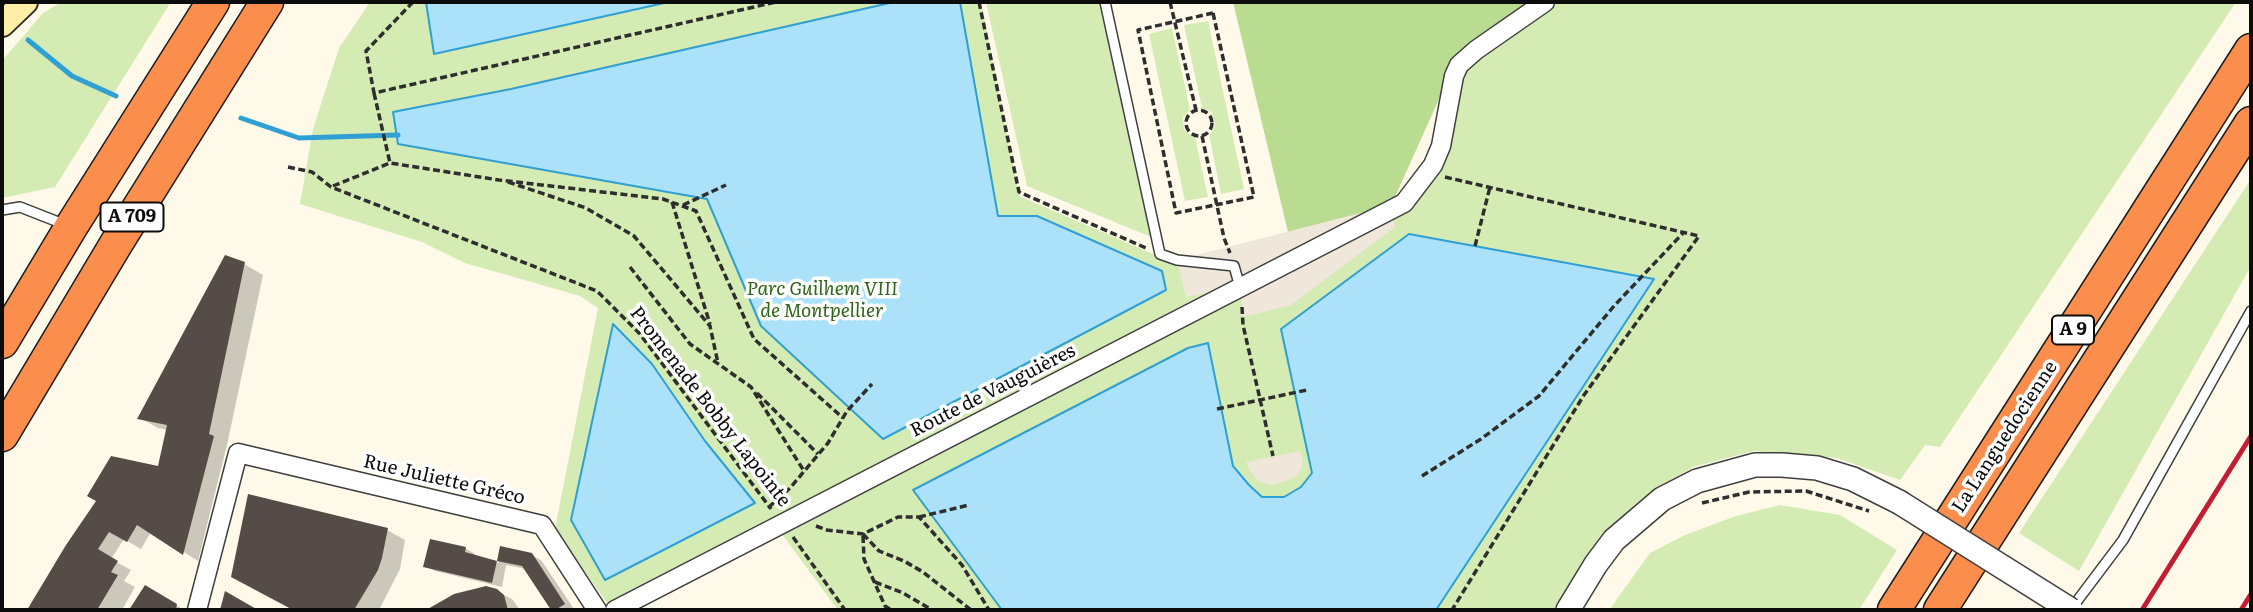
<!DOCTYPE html>
<meta charset="utf-8">
<style>
body{margin:0}
#map{position:relative;width:2253px;height:612px;overflow:hidden;background:#fff9ea;font-family:Literata,serif}
canvas{display:block}
.frame{position:absolute;inset:0;border:4px solid #0c0c0c;pointer-events:none}
</style>
<div id="map">
<canvas width="2253" height="612"></canvas>
<div class="frame"></div>
</div>
<script>
const ctx = document.querySelector('canvas').getContext('2d');
ctx.lineJoin = 'round';
function paint(path, color) {
  ctx.fillStyle = color;
  ctx.fill(path, 'evenodd');
}
function poly(rows) {
  const path = new Path2D();
  for (const r of rows) {
    if (r.length === 3) {
      path.moveTo(r[0] + r[2], r[1]);
      path.arc(r[0], r[1], r[2], 0, 2 * Math.PI);
      continue;
    }
    path.moveTo(r[0], r[1]);
    for (let i = 2; i < r.length; i += 2) path.lineTo(r[i], r[i + 1]);
  }
  return path;
}
function trace(path, color, width, dash) {
  ctx.strokeStyle = color;
  ctx.lineWidth = width;
  ctx.lineCap = dash ? 'butt' : 'round';
  ctx.setLineDash(dash || []);
  ctx.stroke(path);
}
function drawText(font, color, halo, rows, align = 'center') {
  ctx.font = font + ' Literata,serif';
  ctx.lineWidth = 7;
  ctx.setLineDash([]);
  ctx.textBaseline = 'middle';
  ctx.strokeStyle = halo;
  ctx.fillStyle = color;
  for (const [text, x, y, turn = 0] of rows) {
    ctx.save();
    ctx.translate(x, y);
    ctx.rotate((+turn || 0) * Math.PI / 180);
    ctx.textAlign = isNaN(turn) ? turn : align;
    if (halo) ctx.strokeText(text, 0, 0);
    ctx.fillText(text, 0, 0);
    ctx.restore();
  }
}
paint(poly([
 [62,2,171,2,55,187,2,198,2,61,43,13],
 [370,2,981,2,1019,196,1174,263,1394,206,1437,167,1469,63,1558,2,2236,2,1940,447,1925,445,1900,480,1837,458,1754,451,1693,467,1635,504,1593,557,1560,610,838,610,770,518,607,603,555,529,598,308,580,296,465,263,422,242,300,204,313,129,339,48],
 [986,2,1099,2,1151,237,1027,186],
 [1208,21,1244,189,1221,194,1209,134,1212,132,1215,123,1211,111,1202,108,1184,25],
 [1172,28,1190,110,1183,117,1184,129,1191,136,1195,137,1208,197,1185,201,1149,34],
 [2251,179,2251,266,2079,571,2019,533],
 [1780,505,1840,515,1897,550,1859,610,1609,610,1650,553,1685,535,1736,516]
]), '#d4ebb3');
paint(poly([
 [1233,2,1539,2,1501,21,1456,61,1391,206,1288,232]
]), '#b9dc91');
paint(poly([
 [1380,208,1240,287,1186,297,1177,260],
 [1393,219,1395,227,1291,305,1242,317,1241,295],
 [1300,451,1303,463,1299,474,1292,479,1273,485,1259,482,1249,470,1246,462]
]), '#eee7da');
const water = poly([
 [426,2,669,2,434,54,426,2],
 [894,2,960,2,998,216,1037,216,1162,271,1166,290,883,439,761,326,707,199,398,144,393,112,511,89,894,2],
 [1409,234,1654,279,1436,610,1002,610,913,490,1188,348,1208,343,1233,466,1249,485,1262,497,1284,497,1301,487,1312,473,1281,329,1409,234],
 [613,324,652,364,705,441,755,503,605,580,571,520,613,324]
]);
paint(water, '#ace2f9');
trace(water, '#309fd3', 2);
paint(poly([
 [244,264,263,275,227,445,198,561,151,532,141,549,124,539,111,559,131,570,124,581,135,587,122,610,29,610,66,548,159,468,167,430,158,428,140,418],
 [387,530,405,540,400,569,379,610,295,610,252,587],
 [465,548,475,554,474,556,496,563,498,563,501,549,531,555,541,560,574,609,553,610,526,569,506,565,502,587,435,571,425,566],
 [146,587,184,610,132,610],
 [496,591,512,599,520,610,430,610,454,596]
]), '#0003');
trace(poly([
 [28,40,72,76,116,96],
 [241,118,299,138,398,135]
]), '#309fd3', 5);
paint(poly([
 [225,255,245,262,209,434,214,436,183,555,137,525,127,542,109,532,98,549,118,561,111,572,118,575,97,610,27,610,66,545,96,501,87,496,111,456,158,466,167,425,137,419],
 [248,494,388,528,382,558,378,570,354,610,293,610,231,577],
 [430,539,466,547,465,552,497,561,492,583,423,567],
 [500,546,532,553,565,604,555,610,551,610,522,566,497,561],
 [145,585,177,604,176,610,129,610],
 [486,586,497,589,504,595,508,610,426,610,454,594],
 [225,591,258,610,220,610]
]), '#554c47');
const service = poly([
 [1105,2,1160,254,1177,260,1234,266,1240,287],
 [2,210,20,207,66,225],
 [2071,609,2123,540,2251,311]
]);
const minor = poly([
 [197,610,238,453,542,525,597,610],
 [615,610,1404,203,1433,165,1441,146,1454,76,1459,65,1476,50,1545,2]
]);
const tertiary = poly([
 [1568,610,1596,564,1614,540,1662,499,1697,481,1755,465,1782,465,1817,468,1853,479,1899,502]
]);
const secondary = poly([
 [2,24,25,2]
]);
const motorway = poly([
 [2,342,71,227,213,2],
 [2,435,116,244,267,2],
 [1894,610,2251,50],
 [1940,610,2251,123]
]);
trace(service, '#3f3f3f', 12);
trace(minor, '#3f3f3f', 21);
trace(tertiary, '#3f3f3f', 26);
trace(secondary, '#2e2e2e', 28);
trace(motorway, '#1d1d1d', 35);
trace(poly([
 [413,2,366,51,374,93,776,2],
 [979,2,1019,192,1146,248],
 [1170,2,1196,110],
 [1213,13,1254,197,1176,213,1138,30,1213,13],
 [374,93,390,163],
 [1199,123,13],
 [1202,136,1224,238,1230,253],
 [288,167,312,172,331,187,597,291,640,334,771,509],
 [1445,177,1699,236,1584,395,1452,610],
 [508,182,586,208,634,236,710,326,718,363],
 [333,186,390,163,499,180,663,199,696,211,754,339,843,418],
 [672,202,710,324],
 [683,205,726,185],
 [1475,246,1490,187],
 [630,267,690,344,751,387,804,471],
 [1242,307,1243,325,1273,456],
 [757,393,818,454],
 [1217,409,1307,390],
 [1422,476,1481,439,1539,396,1614,306,1684,232],
 [1702,503,1749,492,1806,491,1869,511],
 [769,507,790,488,828,443,847,411,872,384],
 [919,517,969,505],
 [816,526,827,530,863,534,898,517,919,517,962,565,989,610],
 [863,534,879,551,904,561,923,572,971,610],
 [863,536,864,559,885,606,891,610],
 [793,537,845,610],
 [875,582,903,593,932,610]
]), '#2e2e2e', 3.5, [7, 3.5]);
trace(service, '#fff', 9);
trace(minor, '#fff', 18);
trace(tertiary, '#fff', 23);
trace(secondary, '#ffeea5', 24);
trace(motorway, '#fb8e4c', 32);
trace(poly([
 [2142,610,2251,436],
 [2241,610,2251,594]
]), '#c11e33', 5);
const tertiaryBridge = poly([
 [1899,502,2071,610]
]);
trace(tertiaryBridge, '#3f3f3f', 26, []);
trace(tertiaryBridge, '#fff', 23);
for (const [x, y, w] of [
 [132,217,63],
 [2073,330,42]
]) {
  const box = new Path2D();
  box.roundRect(x - w / 2, y - 14.5, w, 29, 5);
  ctx.fillStyle = '#fff';
  ctx.fill(box);
  trace(box, '#0c0c0c', 2);
}
drawText('bold 18px', '#0c0c0c', null, [
 ["A 709",132,217],
 ["A 9",2073,330]
]);
drawText('italic 19px', '#2f651a', '#fff', [
 ["Parc Guilhem VIII",822,289],
 ["de Montpellier",822,311]
]);
drawText('19px', '#0c0c0c', '#fff', [
 ["Route de Vauguières",993,391,-27],
 ["Promenade Bobby Lapointe",710,407,52],
 ["La Languedocienne",2005,437,-57],
 ["Rue Juliette Gréco",444,480,13]
]);
</script>
